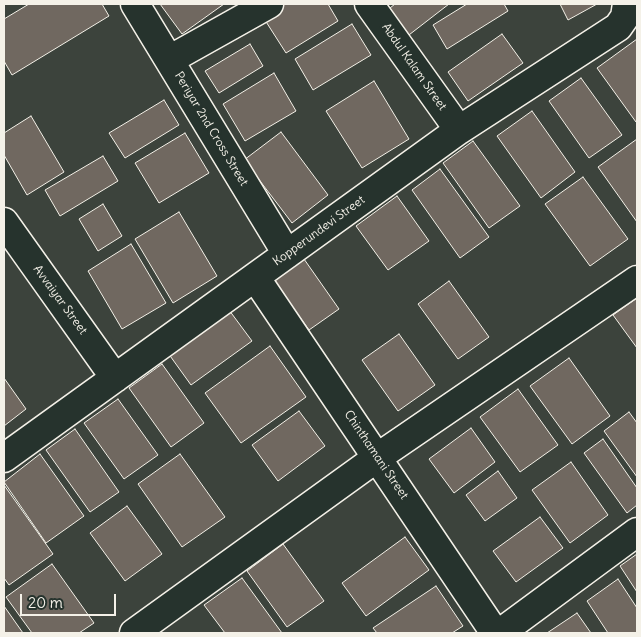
<!DOCTYPE html>
<style>
body{margin:0}
#map{position:relative;width:641px;height:637px;overflow:hidden;background:#3c433c;font-family:Delius,sans-serif}
canvas{display:block}
.frame{position:absolute;inset:0;border:5px solid #f4f1e8;pointer-events:none}
.scale{position:absolute;left:20px;top:594px;width:96px;height:22px;box-sizing:border-box;border:2px solid #f4f1e8;border-top:0;padding-left:6px;font-size:15px;line-height:18px;white-space:nowrap;color:#f4f1e8;-webkit-text-stroke:4px #26332d;paint-order:stroke}
</style>
<div id="map">
<canvas width="641" height="637"></canvas>
<div class="frame"></div>
<div class="scale">20 m</div>
</div>
<script>
const ctx = document.querySelector('canvas').getContext('2d');
ctx.lineJoin = 'round';
function paint(path, color) {
  ctx.fillStyle = color;
  ctx.fill(path, 'evenodd');
}
function poly(rows) {
  const path = new Path2D();
  for (const r of rows) {
    path.moveTo(r[0], r[1]);
    for (let i = 2; i < r.length; i += 2) path.lineTo(r[i], r[i + 1]);
  }
  return path;
}
function trace(path, color, width, dash) {
  ctx.strokeStyle = color;
  ctx.lineWidth = width;
  ctx.lineCap = dash ? 'butt' : 'round';
  ctx.setLineDash(dash || []);
  ctx.stroke(path);
}
function drawText(font, color, halo, rows, align = 'center') {
  ctx.font = font + ' Delius,sans-serif';
  ctx.lineWidth = 5;
  ctx.setLineDash([]);
  ctx.textBaseline = 'middle';
  ctx.strokeStyle = halo;
  ctx.fillStyle = color;
  for (const [text, x, y, turn = 0] of rows) {
    ctx.save();
    ctx.translate(x, y);
    ctx.rotate((+turn || 0) * Math.PI / 180);
    ctx.textAlign = isNaN(turn) ? turn : align;
    if (halo) ctx.strokeText(text, 0, 0);
    ctx.fillText(text, 0, 0);
    ctx.restore();
  }
}
const building = poly([
 [29,4,102,4,109,16,12,75,4,61,4,19,29,4],
 [160,4,224,4,182,34,160,4],
 [285,4,328,4,338,21,286,53,263,17,285,4],
 [395,4,449,4,405,38,385,12,395,4],
 [467,4,504,4,508,11,447,49,433,25,467,4],
 [560,4,597,4,568,20,560,4],
 [352,24,371,55,313,90,295,59,352,24],
 [502,34,523,63,468,101,448,72,502,34],
 [637,39,637,121,636,122,597,68,637,39],
 [250,44,263,66,219,93,205,71,250,44],
 [274,73,296,111,245,141,223,104,274,73],
 [581,78,622,135,589,158,549,101,581,78],
 [374,81,409,139,362,168,326,111,374,81],
 [164,100,179,125,125,158,109,133,164,100],
 [532,111,575,172,541,198,497,136,532,111],
 [31,116,64,172,27,195,4,155,4,133,31,116],
 [281,132,328,195,292,223,244,160,281,132],
 [185,133,209,173,159,203,135,163,185,133],
 [637,139,637,222,598,167,637,139],
 [473,141,520,206,489,228,443,163,473,141],
 [103,156,118,181,60,216,45,190,103,156],
 [440,169,489,237,460,258,412,190,440,169],
 [583,177,628,239,590,266,545,204,583,177],
 [397,196,429,241,388,270,356,226,397,196],
 [103,204,122,236,98,251,79,219,103,204],
 [179,212,217,276,173,303,135,239,179,212],
 [131,244,166,303,122,329,88,271,131,244],
 [304,259,339,309,309,330,274,281,304,259],
 [449,281,489,337,458,359,418,304,449,281],
 [637,298,637,348,613,315,637,298],
 [229,310,252,341,191,385,168,353,229,310],
 [399,334,435,385,398,411,362,360,399,334],
 [270,346,306,397,241,443,205,393,270,346],
 [569,358,610,416,572,444,530,386,569,358],
 [162,364,204,423,171,447,129,388,162,364],
 [4,378,26,409,4,426,4,378],
 [518,389,558,445,520,472,480,417,518,389],
 [118,399,158,455,124,479,84,423,118,399],
 [299,411,325,446,278,481,252,445,299,411],
 [629,412,637,423,637,477,604,431,629,412],
 [471,428,495,462,454,493,429,459,471,428],
 [75,429,119,492,90,512,46,450,75,429],
 [603,439,637,488,637,505,627,513,584,453,603,439],
 [40,454,84,516,46,543,4,482,40,454],
 [180,454,225,517,182,547,138,484,180,454],
 [571,462,608,515,570,543,532,490,571,462],
 [498,471,517,498,485,521,466,495,498,471],
 [4,485,53,554,9,585,4,578,4,485],
 [127,506,162,554,125,581,90,533,127,506],
 [540,517,563,548,516,582,493,551,540,517],
 [405,537,429,570,366,616,342,583,405,537],
 [283,544,324,601,287,627,247,571,283,544],
 [637,554,637,592,620,566,637,554],
 [52,564,94,623,79,633,32,633,6,597,52,564],
 [242,578,282,633,225,633,204,605,242,578],
 [618,579,637,608,637,633,608,633,587,601,618,579],
 [436,586,463,626,452,633,377,633,373,628,436,586],
 [4,606,23,633,4,633,4,606],
 [577,613,591,633,547,633,577,613]
]);
paint(building, '#706860');
trace(building, '#f4f1e8', 1);
const street = poly([
 [135,4,287,254],
 [369,4,459,130],
 [169,60,269,4],
 [4,222,115,378],
 [255,277,495,633],
 [4,458,459,130,618,27,625,17,627,4],
 [134,633,378,457,637,280],
 [500,633,637,532]
]);
trace(street, '#f4f1e8', 31);
trace(street, '#26332d', 28);
drawText('12px', '#f4f1e8', '#26332d', [
 ["Abdul Kalam Street",414,67,55],
 ["Periyar 2nd Cross Street",211,129,59],
 ["Kopperundevi Street",319,231,-36],
 ["Avvaiyar Street",60,300,54],
 ["Chinthamani Street",376,455,56]
]);
</script>
